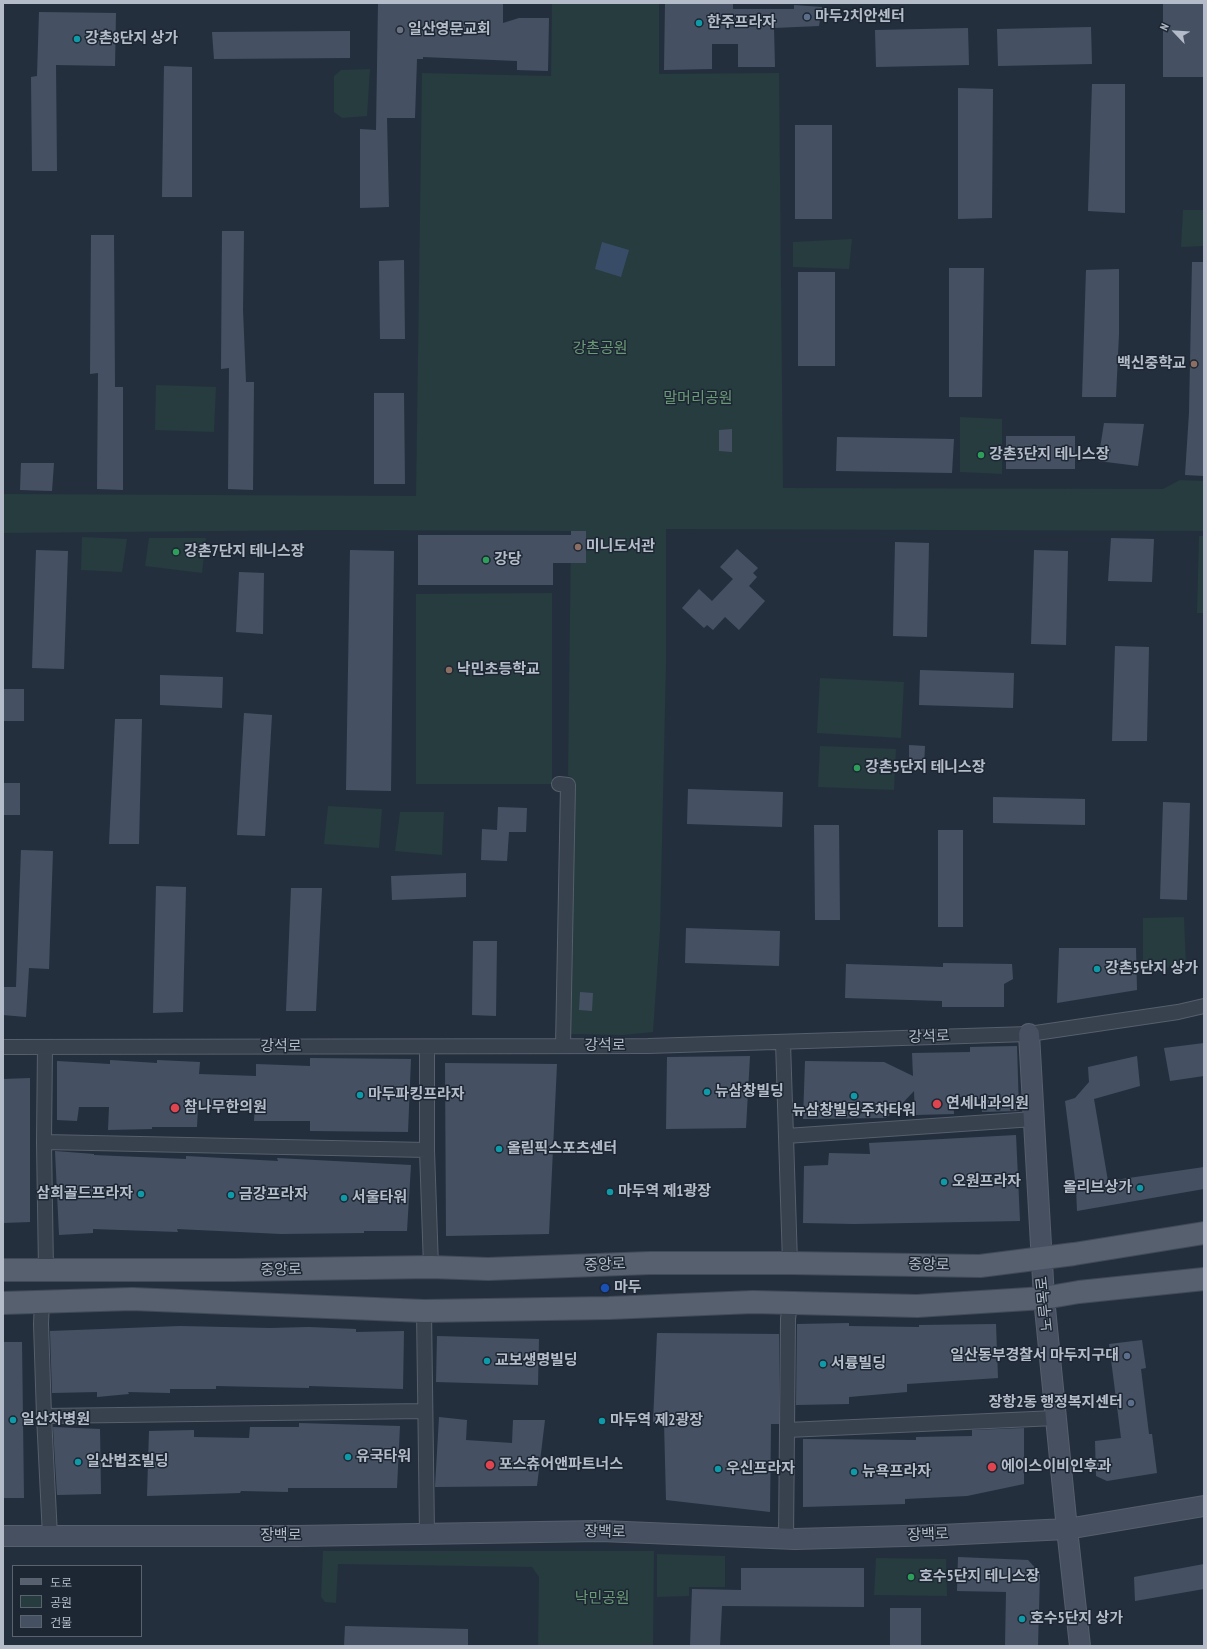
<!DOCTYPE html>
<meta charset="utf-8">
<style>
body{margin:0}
#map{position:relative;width:1207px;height:1649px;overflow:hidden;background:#242f3e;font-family:"PT Sans Narrow","Noto Sans KR",sans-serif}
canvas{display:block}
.frame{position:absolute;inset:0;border:4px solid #b4bcc9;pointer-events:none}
.legend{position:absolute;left:12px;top:1565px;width:130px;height:72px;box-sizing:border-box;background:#1d2633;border:1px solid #59626f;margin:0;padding:5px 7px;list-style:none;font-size:12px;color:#b4bcc9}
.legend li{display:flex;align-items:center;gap:8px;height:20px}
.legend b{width:20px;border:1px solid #59626f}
.north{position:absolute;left:1155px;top:12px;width:40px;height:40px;-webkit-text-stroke:3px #1d2633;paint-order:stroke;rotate:295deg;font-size:11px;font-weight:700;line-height:16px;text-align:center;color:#b4bcc9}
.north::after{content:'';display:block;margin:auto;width:14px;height:18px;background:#b4bcc9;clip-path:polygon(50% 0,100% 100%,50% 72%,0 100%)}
</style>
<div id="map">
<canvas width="1207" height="1649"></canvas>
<div class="frame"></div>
<ul class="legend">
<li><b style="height:5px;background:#56606e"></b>도로</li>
<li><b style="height:11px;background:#263c3f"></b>공원</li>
<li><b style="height:11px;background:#455162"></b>건물</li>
</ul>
<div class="north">N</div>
</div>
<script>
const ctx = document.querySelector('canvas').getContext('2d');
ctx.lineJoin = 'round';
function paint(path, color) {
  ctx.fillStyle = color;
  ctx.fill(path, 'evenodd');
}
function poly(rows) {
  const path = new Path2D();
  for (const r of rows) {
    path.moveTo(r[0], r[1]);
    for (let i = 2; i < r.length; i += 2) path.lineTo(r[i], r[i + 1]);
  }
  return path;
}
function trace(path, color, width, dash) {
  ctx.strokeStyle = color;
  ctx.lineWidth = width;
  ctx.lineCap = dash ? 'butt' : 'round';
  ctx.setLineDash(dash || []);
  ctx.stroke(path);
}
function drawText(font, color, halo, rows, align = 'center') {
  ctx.font = font + ' "PT Sans Narrow","Noto Sans KR",sans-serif';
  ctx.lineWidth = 3;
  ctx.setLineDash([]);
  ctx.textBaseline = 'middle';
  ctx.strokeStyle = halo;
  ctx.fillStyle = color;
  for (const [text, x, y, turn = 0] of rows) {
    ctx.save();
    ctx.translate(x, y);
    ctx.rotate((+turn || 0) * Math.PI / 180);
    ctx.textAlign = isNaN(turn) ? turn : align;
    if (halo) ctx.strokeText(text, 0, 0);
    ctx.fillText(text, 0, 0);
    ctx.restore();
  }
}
paint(poly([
 [552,3,659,3,659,74,779,73,783,488,1163,489,1180,480,1204,481,1204,531,666,529,666,664,660,931,653,1032,623,1035,570,1034,572,777,568,776,571,531,330,530,3,533,3,494,416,496,422,73,551,76],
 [370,69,367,116,342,118,334,112,334,76,341,70],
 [1183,210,1204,210,1204,246,1181,247],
 [852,239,849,269,793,267,793,242],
 [156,385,216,387,214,432,155,430],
 [960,417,1002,419,1002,474,960,472],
 [1199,536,1204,536,1204,613,1197,613],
 [82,537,127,539,122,572,81,570],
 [149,538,206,538,202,573,145,566],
 [552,593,552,784,416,784,416,594],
 [820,678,904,682,901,738,817,733],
 [820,746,896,749,894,790,818,787],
 [328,806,382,809,379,848,324,844],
 [400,812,444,812,442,855,395,851],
 [1184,917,1186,965,1143,971,1143,918],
 [323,1551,654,1551,653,1646,538,1646,539,1577,532,1567,338,1564,336,1603,325,1602,321,1597],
 [657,1554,725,1556,725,1587,689,1587,689,1596,657,1597],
 [876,1558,946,1559,947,1596,874,1595]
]), '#263c3f');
paint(poly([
 [602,242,629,250,621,277,595,269]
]), '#394c67');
paint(poly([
 [378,3,503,3,503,23,519,18,549,18,548,71,517,70,517,61,423,57,423,59,417,59,415,118,387,118,389,207,360,208,360,129,376,130],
 [665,3,733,3,733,9,794,9,794,5,822,7,819,26,774,28,775,67,738,67,738,44,712,44,712,69,664,70],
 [1163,3,1204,3,1204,77,1163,77],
 [39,12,116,13,115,66,56,65,57,171,32,171,31,77,37,76],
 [1091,27,1092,64,998,66,997,29],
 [968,28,969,65,876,67,875,30],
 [350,31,350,58,214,59,212,32],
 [164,66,192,67,192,197,162,197],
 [1092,84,1125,84,1125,213,1088,211],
 [958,88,993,89,992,218,958,219],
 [795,125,832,125,832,219,795,219],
 [222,231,244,231,243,310,246,382,254,382,253,490,228,489,229,368,221,369],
 [91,235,114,235,115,387,123,387,123,490,97,489,98,373,90,374],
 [404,260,405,339,380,339,379,261],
 [1192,262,1204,262,1204,476,1185,475,1189,413],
 [949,268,984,268,982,397,949,397],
 [1119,269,1119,334,1116,397,1082,397,1086,270],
 [798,272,835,272,835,366,798,366],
 [374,393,404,393,405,484,374,484],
 [1104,423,1144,424,1138,466,1098,461],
 [732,429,732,452,719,451,719,430],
 [1006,436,1075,436,1075,469,1006,469],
 [837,437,954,439,952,473,836,471],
 [21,463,54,463,52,491,20,490],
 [571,531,586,531,586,563,553,563,553,585,418,585,418,535,571,535],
 [1111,538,1154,539,1152,582,1108,581],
 [895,542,929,543,927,637,893,636],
 [737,549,758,568,753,573,757,577,749,586,765,601,739,630,725,617,713,630,707,625,704,628,682,608,699,589,712,601,733,579,720,567],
 [36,550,68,551,64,669,32,668],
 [350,550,394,551,391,791,346,790],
 [1034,550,1068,551,1066,645,1031,644],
 [239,572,264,573,263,634,236,632],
 [1115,646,1149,647,1147,741,1112,741],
 [920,670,1014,673,1013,708,919,705],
 [160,675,223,677,222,708,160,705],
 [3,689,24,689,24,721,3,721],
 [244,713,272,715,265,836,237,835],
 [115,719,142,719,139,844,109,844],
 [909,745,925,746,924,765,909,765],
 [3,783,20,783,20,815,3,815],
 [688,789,783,792,782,827,687,824],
 [993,797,1085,799,1085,825,993,823],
 [1163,802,1190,803,1187,900,1160,899],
 [498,807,527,808,526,832,509,832,507,861,481,860,482,829,497,830],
 [814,825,839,825,840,920,815,920],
 [938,830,963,830,963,927,938,927],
 [21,850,53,851,49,969,29,968,26,1017,3,1015,3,987,16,987],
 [466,873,466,897,392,900,391,876],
 [156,886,186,887,183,1012,153,1013],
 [291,888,322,888,316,1011,286,1011],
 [686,928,780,931,779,966,685,963],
 [473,941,497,941,496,1016,472,1015],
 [1059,948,1136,948,1137,990,1057,1003],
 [943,963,1012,964,1013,979,1004,984,1004,1007,942,1007,942,1001,845,998,846,964,943,967],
 [580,992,593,993,592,1011,579,1010],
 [1204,1043,1204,1076,1170,1081,1164,1048],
 [1017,1046,1019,1111,982,1112,980,1099,953,1096,954,1114,915,1115,914,1091,896,1110,886,1118,803,1119,805,1061,884,1062,913,1076,912,1053,970,1052,970,1047],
 [750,1056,746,1128,666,1129,667,1057],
 [1137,1056,1140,1086,1094,1099,1108,1181,1204,1167,1204,1189,1077,1211,1076,1187,1065,1101,1075,1098,1089,1082,1088,1067],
 [310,1058,411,1059,408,1132,310,1131,310,1121,254,1121,255,1103,198,1106,197,1127,152,1127,152,1129,108,1130,109,1107,79,1107,77,1121,57,1120,57,1061,110,1064,110,1060,157,1063,157,1060,200,1062,199,1074,256,1076,256,1064,310,1066],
 [445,1063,557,1064,549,1234,446,1236],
 [30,1078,30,1222,3,1223,3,1079],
 [1016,1135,1020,1221,854,1224,803,1223,804,1166,828,1165,829,1153,870,1154,869,1143],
 [55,1151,94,1154,94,1155,186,1159,186,1156,278,1161,277,1158,411,1165,407,1231,364,1231,364,1233,281,1234,177,1229,178,1232,93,1229,93,1233,59,1235],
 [849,1323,849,1326,919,1327,919,1325,996,1324,998,1378,907,1384,907,1392,849,1397,849,1404,796,1405,797,1324],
 [180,1326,270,1328,309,1327,356,1329,356,1332,404,1331,403,1389,309,1386,309,1388,216,1386,216,1389,170,1389,170,1393,128,1392,129,1394,97,1397,97,1392,52,1393,50,1331],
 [657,1333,779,1334,779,1424,771,1424,770,1512,666,1500,664,1422,653,1422],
 [437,1336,539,1339,538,1385,436,1382],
 [1142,1340,1146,1368,1141,1369,1149,1434,1152,1434,1157,1473,1107,1481,1096,1476,1095,1441,1121,1438,1109,1344],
 [3,1342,22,1342,24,1498,3,1498],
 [439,1417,467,1420,466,1440,512,1443,513,1420,545,1420,537,1486,435,1487],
 [299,1423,400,1426,397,1488,288,1488,288,1492,241,1491,240,1493,147,1496,149,1431,194,1430,194,1437,249,1438,250,1427,299,1427],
 [53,1427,100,1429,101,1494,57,1495],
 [1024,1428,1024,1484,967,1496,905,1499,905,1504,803,1507,803,1439,916,1440,916,1437,972,1436,972,1430],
 [958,1557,1028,1560,1040,1573,1038,1646,1005,1646,1006,1592,957,1591],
 [1204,1564,1204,1589,1135,1601,1134,1577],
 [741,1568,864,1568,864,1607,722,1606,720,1646,690,1646,692,1589,741,1590],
 [890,1608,921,1608,921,1646,890,1646],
 [345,1626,468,1629,468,1646,344,1646]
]), '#455162');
const street = poly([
 [559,784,568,785,563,1046],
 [783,1042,790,1263],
 [3,1047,648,1046,1029,1034,1178,1012,1204,1006],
 [45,1047,44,1142,46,1270],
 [427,1047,427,1150,431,1267],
 [786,1136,1034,1119],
 [44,1142,427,1150],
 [42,1301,41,1324,44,1416,50,1536],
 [424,1311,427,1534],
 [44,1416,425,1411],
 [787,1430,1056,1418],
 [786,1539,788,1319,790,1303]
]);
const secondary = poly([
 [1029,1034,1044,1298,1067,1529,1080,1646],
 [3,1536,297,1536,601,1531,795,1539,941,1535,1067,1529,1204,1506]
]);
const primary = poly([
 [3,1270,234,1270,431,1267,488,1269,650,1263,790,1263,980,1266,1074,1254,1204,1233],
 [3,1303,132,1299,424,1311,609,1308,753,1302,917,1306,1044,1298,1079,1292,1204,1279]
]);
trace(street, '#565f6c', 16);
trace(secondary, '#565f6c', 22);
trace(primary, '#414a57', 24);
trace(street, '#38414e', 14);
trace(secondary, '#465061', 20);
trace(primary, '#56606e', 22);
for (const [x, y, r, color] of [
 [807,17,4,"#5c6f8a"],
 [699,23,4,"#0f9aa8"],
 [400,30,4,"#6b7280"],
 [77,39,4,"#0f9aa8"],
 [1194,364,4,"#8d6e63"],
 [981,455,4,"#2e9e5b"],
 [578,547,4,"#8d6e63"],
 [176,552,4,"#2e9e5b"],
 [486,560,4,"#2e9e5b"],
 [449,670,4,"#8d6e63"],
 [857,768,4,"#2e9e5b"],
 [1097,969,4,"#0f9aa8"],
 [707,1092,4,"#0f9aa8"],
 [360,1095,4,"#0f9aa8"],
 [854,1096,4,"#0f9aa8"],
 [937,1104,5,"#e0444e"],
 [175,1108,5,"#e0444e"],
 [499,1149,4,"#0f9aa8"],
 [944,1182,4,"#0f9aa8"],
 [1140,1188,4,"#0f9aa8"],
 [610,1192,4,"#0f9aa8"],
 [141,1194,4,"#0f9aa8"],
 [231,1195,4,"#0f9aa8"],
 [344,1198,4,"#0f9aa8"],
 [605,1288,5,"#1a4fb4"],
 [1127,1356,4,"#5c6f8a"],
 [487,1361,4,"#0f9aa8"],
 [823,1364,4,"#0f9aa8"],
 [1131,1403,4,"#5c6f8a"],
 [13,1420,4,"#0f9aa8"],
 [602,1421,4,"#0f9aa8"],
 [348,1457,4,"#0f9aa8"],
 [78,1462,4,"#0f9aa8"],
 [490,1465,5,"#e0444e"],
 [992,1467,5,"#e0444e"],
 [718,1469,4,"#0f9aa8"],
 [854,1472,4,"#0f9aa8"],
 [911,1577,4,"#2e9e5b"],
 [1022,1619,4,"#0f9aa8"]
]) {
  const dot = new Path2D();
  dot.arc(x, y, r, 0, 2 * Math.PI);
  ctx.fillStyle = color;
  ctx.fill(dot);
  trace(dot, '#1d2633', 1.5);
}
drawText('bold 15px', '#b4bcc9', '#1d2633', [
 ["마두2치안센터",815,17],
 ["한주프라자",707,23],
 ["일산영문교회",408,30],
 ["강촌8단지 상가",85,39],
 ["백신중학교",1186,364,"right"],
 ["강촌3단지 테니스장",989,455],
 ["미니도서관",586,547],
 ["강촌7단지 테니스장",184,552],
 ["강당",494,560],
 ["낙민초등학교",457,670],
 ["강촌5단지 테니스장",865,768],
 ["강촌5단지 상가",1105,969],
 ["뉴삼창빌딩",715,1092],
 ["마두파킹프라자",368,1095],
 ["연세내과의원",946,1104],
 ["참나무한의원",184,1108],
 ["뉴삼창빌딩주차타워",854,1111,"center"],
 ["올림픽스포츠센터",507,1149],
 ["오원프라자",952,1182],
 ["올리브상가",1132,1188,"right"],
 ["마두역 제1광장",618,1192],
 ["삼희골드프라자",133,1194,"right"],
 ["금강프라자",239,1195],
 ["서울타워",352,1198],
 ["마두",614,1288],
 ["일산동부경찰서 마두지구대",1119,1356,"right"],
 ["교보생명빌딩",495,1361],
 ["서륭빌딩",831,1364],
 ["장항2동 행정복지센터",1123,1403,"right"],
 ["일산차병원",21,1420],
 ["마두역 제2광장",610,1421],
 ["유국타워",356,1457],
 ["일산법조빌딩",86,1462],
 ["포스츄어앤파트너스",499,1465],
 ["에이스이비인후과",1001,1467],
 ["우신프라자",726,1469],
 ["뉴욕프라자",862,1472],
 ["호수5단지 테니스장",919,1577],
 ["호수5단지 상가",1030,1619]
], 'left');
drawText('15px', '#6b9a76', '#1d2633', [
 ["강촌공원",600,349],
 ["말머리공원",698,399],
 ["낙민공원",602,1599]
]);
drawText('15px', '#b4bcc9', '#1d2633', [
 ["강석로",929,1037,-2],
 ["강석로",605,1046],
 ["강석로",281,1047],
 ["중앙로",605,1265,-2],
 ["중앙로",929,1265,1],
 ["중앙로",281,1270,-1],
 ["노루목로",1045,1304,-96],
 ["장백로",605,1532,1],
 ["장백로",928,1535,-2],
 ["장백로",281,1536]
]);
</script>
